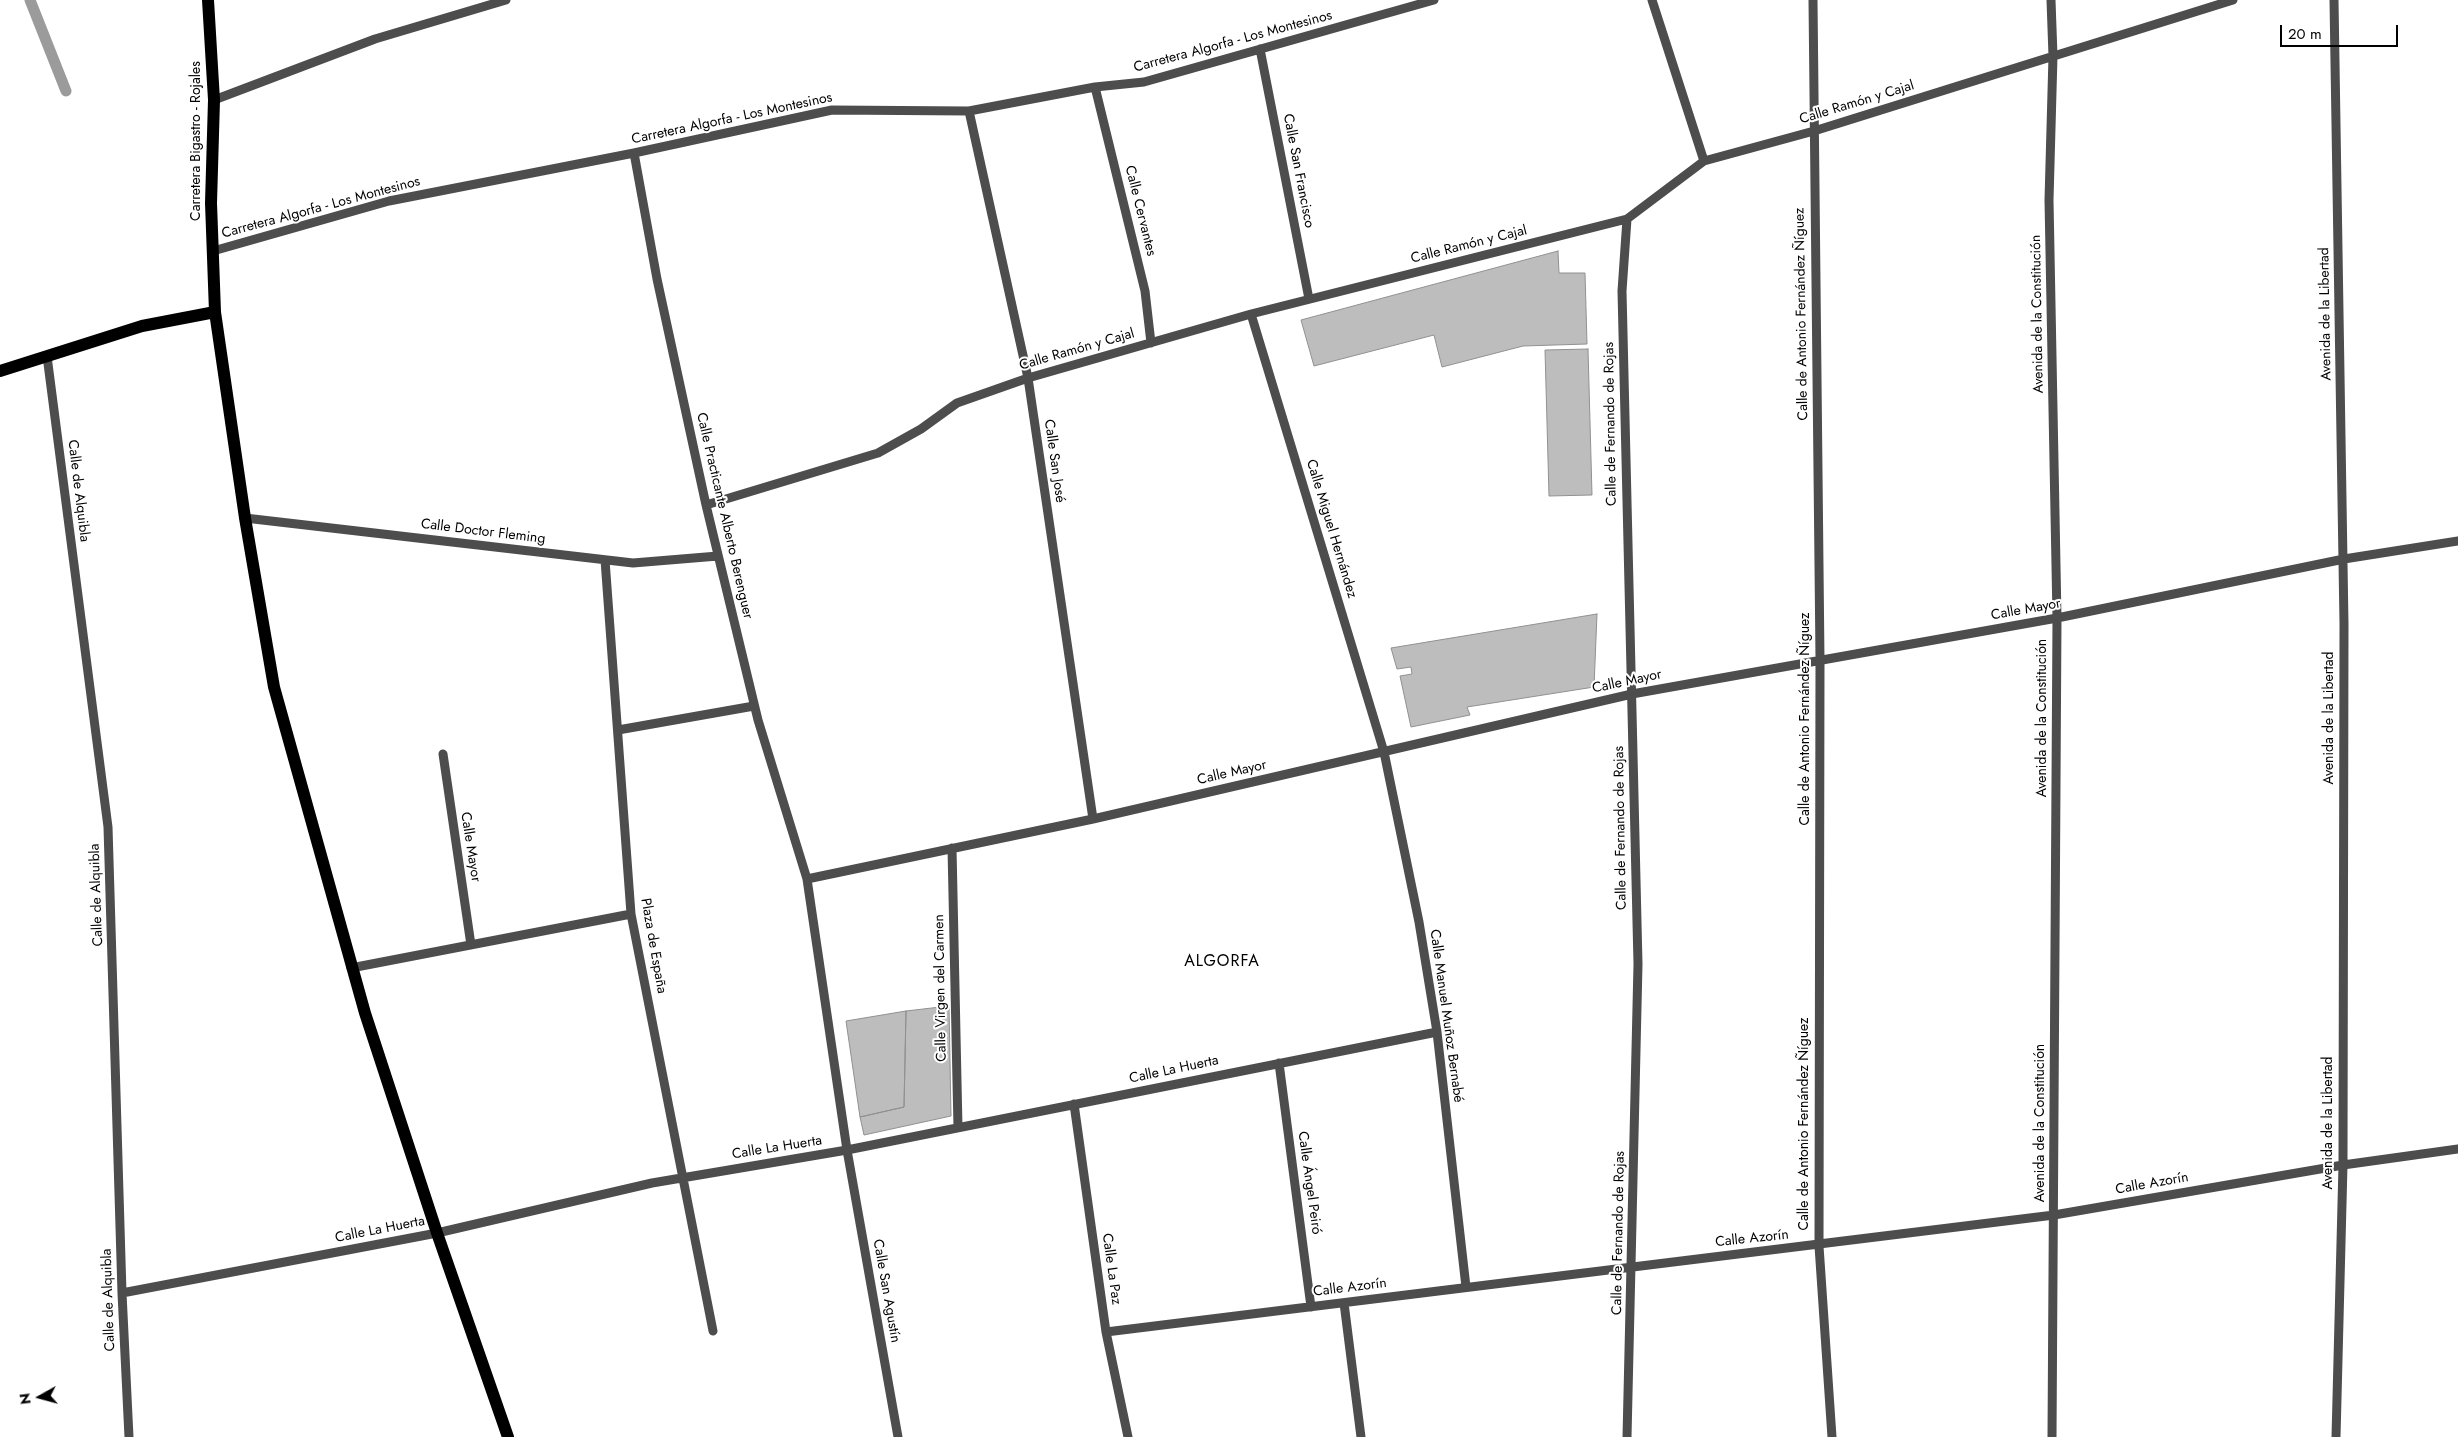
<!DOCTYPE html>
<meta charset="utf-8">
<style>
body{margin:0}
#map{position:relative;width:2458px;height:1437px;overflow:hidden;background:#fff;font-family:Jost,sans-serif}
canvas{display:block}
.north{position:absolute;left:15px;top:1372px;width:50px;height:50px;-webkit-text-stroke:4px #fff;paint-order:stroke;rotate:263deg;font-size:14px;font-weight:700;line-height:20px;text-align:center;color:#000}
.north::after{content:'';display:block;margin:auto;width:18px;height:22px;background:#000;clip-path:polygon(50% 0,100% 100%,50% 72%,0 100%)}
.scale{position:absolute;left:2280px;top:25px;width:118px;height:22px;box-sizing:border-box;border:2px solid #000;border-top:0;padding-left:6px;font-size:15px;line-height:18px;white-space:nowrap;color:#000;-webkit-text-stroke:4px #fff;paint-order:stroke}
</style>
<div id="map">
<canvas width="2458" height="1437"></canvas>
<div class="north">N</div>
<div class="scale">20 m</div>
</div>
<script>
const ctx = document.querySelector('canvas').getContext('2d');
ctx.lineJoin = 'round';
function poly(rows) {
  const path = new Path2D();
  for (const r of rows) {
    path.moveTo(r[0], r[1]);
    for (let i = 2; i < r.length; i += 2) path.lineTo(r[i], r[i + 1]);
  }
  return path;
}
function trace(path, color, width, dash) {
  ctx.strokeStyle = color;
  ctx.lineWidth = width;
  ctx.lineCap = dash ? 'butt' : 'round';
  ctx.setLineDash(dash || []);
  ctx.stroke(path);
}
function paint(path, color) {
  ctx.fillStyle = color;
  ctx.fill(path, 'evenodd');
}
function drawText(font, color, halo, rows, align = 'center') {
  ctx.font = font + ' Jost,sans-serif';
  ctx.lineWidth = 4;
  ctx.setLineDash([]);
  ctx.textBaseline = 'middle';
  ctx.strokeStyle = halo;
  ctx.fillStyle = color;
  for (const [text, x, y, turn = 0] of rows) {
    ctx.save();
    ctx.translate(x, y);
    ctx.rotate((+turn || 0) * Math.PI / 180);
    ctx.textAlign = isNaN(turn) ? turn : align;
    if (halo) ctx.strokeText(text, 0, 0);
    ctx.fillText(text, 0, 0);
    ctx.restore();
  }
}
trace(poly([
 [30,0,66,91]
]), '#9b9b9b', 11);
const building = poly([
 [1558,251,1559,273,1585,273,1587,344,1523,346,1442,367,1434,335,1314,366,1301,320,1558,251],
 [1588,349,1592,495,1549,496,1545,350,1588,349],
 [1597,614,1594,687,1467,707,1470,715,1411,727,1400,676,1412,674,1411,667,1397,669,1391,648,1597,614],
 [949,1006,951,1116,864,1135,860,1117,904,1107,906,1011,949,1006],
 [906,1011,904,1107,860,1117,846,1021,906,1011]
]);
paint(building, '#bdbdbd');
trace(building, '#919191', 1);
trace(poly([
 [1652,0,1704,161],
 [1813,0,1820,659,1819,1246,1832,1437],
 [2051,0,2053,56,2049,200,2057,618,2052,1437],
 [2334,0,2344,624,2343,1165,2336,1437],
 [1260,49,1309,299],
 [1095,87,1145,291,1151,343],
 [214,100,375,39,506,0],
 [969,111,1028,378,1093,819],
 [634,153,657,279,706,505,758,720,807,879,847,1150,898,1437],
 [1627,219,1622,291,1638,964,1627,1437],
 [213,251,389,201,634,153,832,110,969,111,1095,87,1144,82,1434,0],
 [1251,314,1384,752,1419,922,1437,1032,1466,1287],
 [47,356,108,827,122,1293,129,1437],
 [706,505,878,453,921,429,957,403,1028,378,1251,314,1627,219,1704,161,1814,131,2233,0],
 [245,518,633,563,718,556],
 [605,560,631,914,713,1331],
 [618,730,754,706],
 [443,754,471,945],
 [952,848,958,1128],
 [807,879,1093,819,1632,694,2057,618,2344,559,2458,541],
 [351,968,631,914],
 [1279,1063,1311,1307],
 [1074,1104,1106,1332,1128,1437],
 [122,1293,437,1233,652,1183,847,1150,1437,1032],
 [1344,1303,1361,1437],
 [1106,1332,2054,1215,2343,1165,2458,1149]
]), '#4d4d4d', 9);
trace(poly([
 [208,0,214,100,211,203,215,312,245,518,274,687,365,1013,437,1233,508,1437],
 [0,371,142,326,215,312]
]), '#000', 12);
drawText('14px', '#000', '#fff', [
 ["Carretera Algorfa - Los Montesinos",1233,42,-15],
 ["Calle Ramón y Cajal",1857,103,-17],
 ["Carretera Algorfa - Los Montesinos",732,119,-12],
 ["Carretera Bigastro - Rojales",197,141,-90],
 ["Calle San Francisco",1298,171,79],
 ["Carretera Algorfa - Los Montesinos",321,208,-15],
 ["Calle Cervantes",1140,211,76],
 ["Calle Ramón y Cajal",1469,245,-14],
 ["Calle de Antonio Fernández Ñíguez",1802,314,-91],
 ["Avenida de la Constitución",2038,314,-91],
 ["Avenida de la Libertad",2326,314,-91],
 ["Calle Ramón y Cajal",1077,350,-16],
 ["Calle de Fernando de Rojas",1611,424,-91],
 ["Calle San José",1054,461,82],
 ["Calle de Alquibla",78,491,83],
 ["Calle Practicante Alberto Berenguer",724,516,77],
 ["Calle Miguel Hernández",1331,529,73],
 ["Calle Doctor Fleming",483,532,7],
 ["Calle Mayor",2026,610,-10],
 ["Calle Mayor",1627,682,-12],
 ["Avenida de la Constitución",2043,718,-90],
 ["Avenida de la Libertad",2330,718,-90],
 ["Calle de Antonio Fernández Ñíguez",1806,719,-90],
 ["Calle Mayor",1232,773,-13],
 ["Calle de Fernando de Rojas",1621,828,-91],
 ["Calle Mayor",470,847,81],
 ["Calle de Alquibla",97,895,-92],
 ["Plaza de España",653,946,80],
 ["Calle Virgen del Carmen",941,988,-91],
 ["Calle Manuel Muñoz Bernabé",1446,1016,82],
 ["Calle La Huerta",1174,1070,-12],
 ["Avenida de la Constitución",2041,1123,-90],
 ["Avenida de la Libertad",2329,1123,-90],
 ["Calle de Antonio Fernández Ñíguez",1805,1124,-90],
 ["Calle La Huerta",777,1148,-9],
 ["Calle Ángel Peiró",1309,1183,82],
 ["Calle Azorín",2152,1184,-10],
 ["Calle La Huerta",380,1230,-11],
 ["Calle de Fernando de Rojas",1619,1233,-89],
 ["Calle Azorín",1752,1239,-6],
 ["Calle La Paz",1111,1269,82],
 ["Calle Azorín",1350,1288,-7],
 ["Calle San Agustín",886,1291,80],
 ["Calle de Alquibla",109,1300,-92]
]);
ctx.letterSpacing = '1px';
drawText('16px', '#000', '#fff', [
 ["ALGORFA",1222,962]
]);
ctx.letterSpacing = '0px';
</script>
